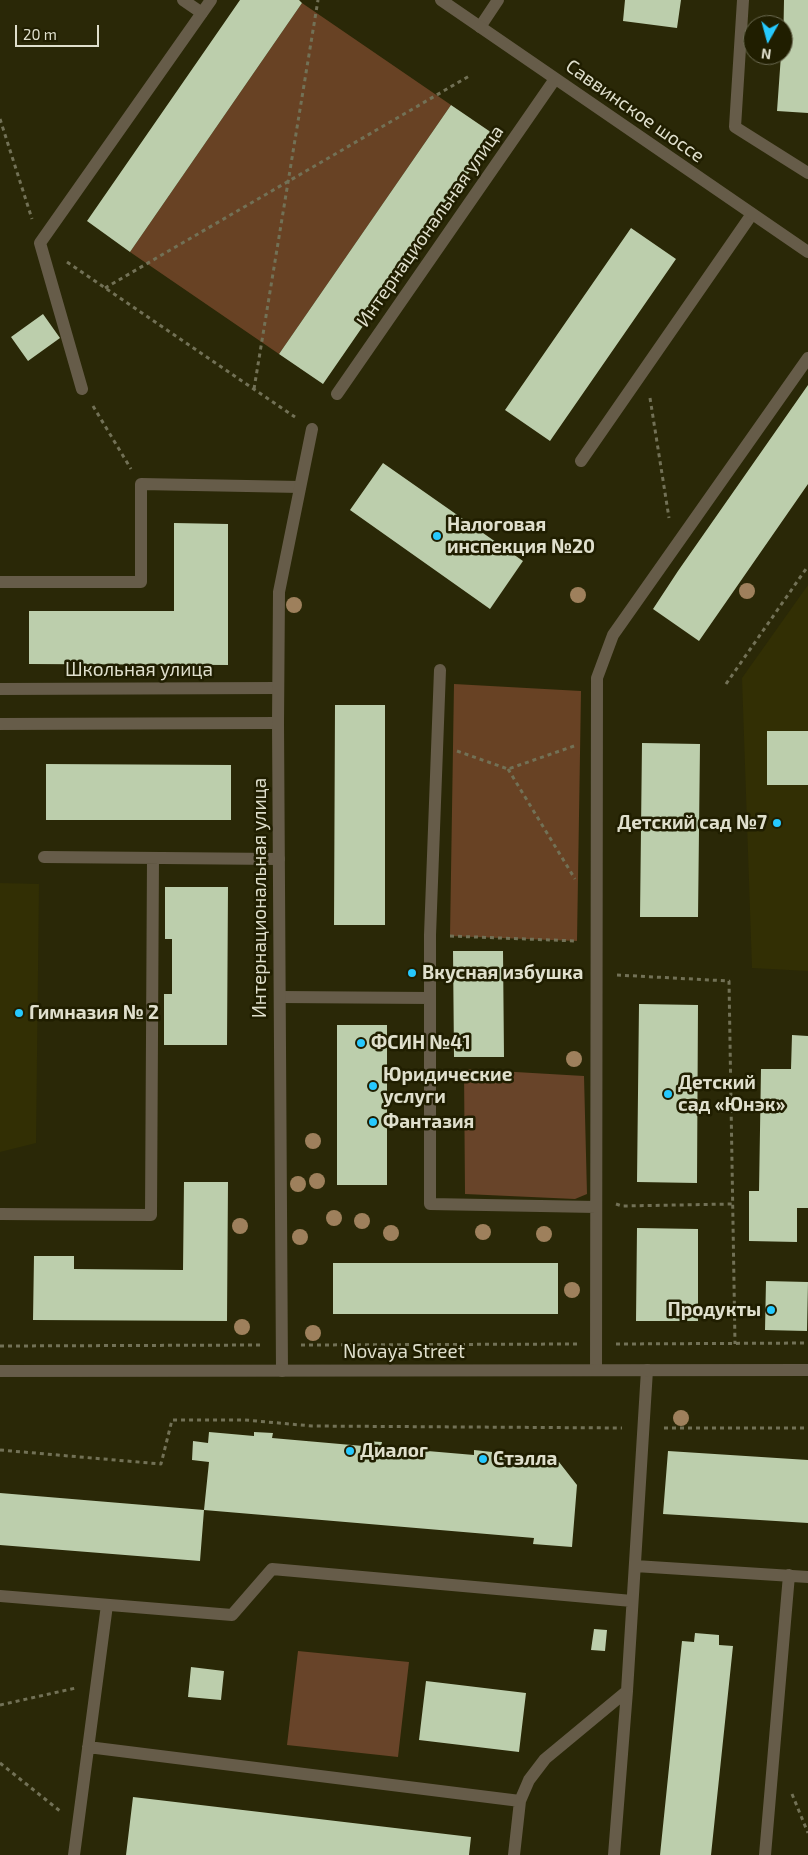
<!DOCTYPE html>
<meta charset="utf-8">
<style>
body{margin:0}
#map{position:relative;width:808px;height:1855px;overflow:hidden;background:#2a2807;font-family:"Exo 2",sans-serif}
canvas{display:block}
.north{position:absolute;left:743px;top:15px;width:50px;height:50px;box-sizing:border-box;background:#201e00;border:1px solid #6c6b52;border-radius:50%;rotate:187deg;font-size:14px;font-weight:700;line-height:20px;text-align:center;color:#dfdfcc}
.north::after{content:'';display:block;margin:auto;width:18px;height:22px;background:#26c9fe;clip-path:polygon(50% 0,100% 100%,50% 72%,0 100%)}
.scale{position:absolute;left:15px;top:25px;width:84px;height:22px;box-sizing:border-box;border:2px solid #dfdfcc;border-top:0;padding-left:6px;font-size:15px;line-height:18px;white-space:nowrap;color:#dfdfcc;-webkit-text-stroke:4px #201e00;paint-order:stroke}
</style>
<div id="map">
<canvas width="808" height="1855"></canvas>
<div class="north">N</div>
<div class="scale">20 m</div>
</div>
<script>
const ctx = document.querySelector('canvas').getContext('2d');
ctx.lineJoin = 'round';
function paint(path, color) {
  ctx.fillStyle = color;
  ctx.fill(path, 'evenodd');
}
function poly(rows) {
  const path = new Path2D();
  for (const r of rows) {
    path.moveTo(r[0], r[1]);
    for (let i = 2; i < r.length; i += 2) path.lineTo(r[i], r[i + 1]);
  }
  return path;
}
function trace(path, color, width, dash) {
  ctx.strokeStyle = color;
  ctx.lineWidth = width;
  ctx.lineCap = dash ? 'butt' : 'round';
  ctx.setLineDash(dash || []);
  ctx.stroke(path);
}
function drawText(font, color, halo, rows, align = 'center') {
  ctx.font = font + ' "Exo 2",sans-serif';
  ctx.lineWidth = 5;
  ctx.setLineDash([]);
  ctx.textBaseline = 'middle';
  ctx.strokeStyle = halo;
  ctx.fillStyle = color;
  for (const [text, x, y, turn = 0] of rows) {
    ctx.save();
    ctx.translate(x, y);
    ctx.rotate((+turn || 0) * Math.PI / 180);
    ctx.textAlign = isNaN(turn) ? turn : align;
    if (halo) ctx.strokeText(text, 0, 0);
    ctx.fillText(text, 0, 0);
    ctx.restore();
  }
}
paint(poly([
 [808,585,808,971,752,968,742,678],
 [0,883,39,884,36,1143,0,1152]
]), '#322f04');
paint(poly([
 [464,1069,584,1076,587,1194,575,1199,465,1194],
 [298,1651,409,1662,398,1757,287,1745]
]), '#684429');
paint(poly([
 [302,3,451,105,279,354,130,252],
 [454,684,581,691,577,941,450,936]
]), '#684224');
paint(poly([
 [240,0,299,0,302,3,130,252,87,221],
 [625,0,681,0,677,28,623,21],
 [784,0,808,0,808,113,777,111,781,55,783,55],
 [451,105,495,135,323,384,279,354],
 [631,228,676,259,550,441,505,410],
 [43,314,60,338,28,361,11,337],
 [808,385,808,484,699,641,653,609,678,571],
 [383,463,523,561,490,609,350,510],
 [174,523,228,524,228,665,29,664,29,611,174,611],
 [335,705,385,705,385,925,334,925],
 [767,731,808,731,808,785,767,785],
 [642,743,700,744,698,917,640,917],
 [46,764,231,765,231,820,46,820],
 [165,887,228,887,227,1045,164,1045,164,994,172,994,172,939,165,939],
 [453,951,503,951,504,1057,454,1057],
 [639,1004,698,1005,697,1183,637,1182],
 [337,1025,387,1025,387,1185,337,1185],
 [792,1035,808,1036,808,1208,797,1208,797,1242,749,1241,749,1191,759,1191,761,1069,791,1069],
 [184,1182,228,1182,227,1321,33,1320,34,1256,74,1256,74,1269,183,1270],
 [637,1228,698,1229,698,1321,636,1321],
 [333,1263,558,1263,558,1314,333,1314],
 [766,1281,808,1282,807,1331,765,1330],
 [209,1432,254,1436,254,1432,273,1433,272,1438,363,1446,364,1441,382,1442,381,1447,474,1455,474,1450,492,1452,492,1456,559,1462,577,1485,572,1547,533,1544,534,1538,204,1510,209,1462,192,1460,193,1441,208,1443],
 [668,1451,808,1460,808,1523,663,1514],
 [0,1493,204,1510,200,1561,0,1545],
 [594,1629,607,1630,605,1651,591,1650],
 [695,1633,719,1635,719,1645,733,1646,711,1855,660,1855,682,1641,694,1642],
 [191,1667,224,1671,221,1700,188,1697],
 [426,1681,526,1693,519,1752,419,1740],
 [133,1797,471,1837,469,1855,126,1855]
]), '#bcceac');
trace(poly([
 [0,119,32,219],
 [67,262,295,417],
 [105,288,471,75],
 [254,389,318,0],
 [650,398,669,518],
 [93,406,131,469],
 [726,684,808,566],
 [457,751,508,769,577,745],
 [508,769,575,879],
 [450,936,576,941],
 [617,975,729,981,735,1344],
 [616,1204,622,1206,732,1204],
 [616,1344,808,1343],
 [301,1345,577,1344],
 [0,1346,262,1345],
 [664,1428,808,1428],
 [0,1450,161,1464,172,1420,245,1420,312,1426,622,1428],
 [0,1705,76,1688],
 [0,1763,60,1811],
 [792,1794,808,1833]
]), '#727156', 3, [4, 4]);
trace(poly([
 [183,0,202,13],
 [743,0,735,127,808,173],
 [480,27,498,0],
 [82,389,40,243,211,0],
 [581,461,752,214],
 [0,582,141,582,141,484,300,487],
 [440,670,430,935,430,1204,596,1207],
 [44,857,279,859],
 [280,997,430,998],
 [0,1214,151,1215,153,858],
 [596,1370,597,678,613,635,808,358],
 [635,1566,808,1577],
 [0,1596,232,1615,272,1569,632,1601],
 [88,1747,520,1801],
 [74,1855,107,1605],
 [514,1855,520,1801,529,1780,545,1759,627,1691],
 [614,1855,627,1691,647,1370],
 [765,1855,789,1575]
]), '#665c49', 12);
trace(poly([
 [0,689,278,688],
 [0,724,278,723]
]), '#665c49', 12);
trace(poly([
 [441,0,808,252],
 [337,394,555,79],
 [282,1371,278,723,279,592,312,429]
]), '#665c49', 12);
trace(poly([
 [0,1371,808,1370]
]), '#665c49', 12);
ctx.fillStyle = '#9e805c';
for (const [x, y] of [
 [747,591],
 [578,595],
 [294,605],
 [574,1059],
 [313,1141],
 [317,1181],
 [298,1184],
 [334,1218],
 [362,1221],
 [240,1226],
 [483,1232],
 [391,1233],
 [544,1234],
 [300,1237],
 [572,1290],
 [242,1327],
 [313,1333],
 [681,1418]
]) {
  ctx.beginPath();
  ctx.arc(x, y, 8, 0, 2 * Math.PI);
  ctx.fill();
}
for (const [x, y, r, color] of [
 [437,536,5,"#26c9fe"],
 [777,823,5,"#26c9fe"],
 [412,973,5,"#26c9fe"],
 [19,1013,5,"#26c9fe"],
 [361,1043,5,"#26c9fe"],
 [373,1086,5,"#26c9fe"],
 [668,1094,5,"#26c9fe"],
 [373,1122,5,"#26c9fe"],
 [771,1310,5,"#26c9fe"],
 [350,1451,5,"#26c9fe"],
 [483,1459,5,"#26c9fe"]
]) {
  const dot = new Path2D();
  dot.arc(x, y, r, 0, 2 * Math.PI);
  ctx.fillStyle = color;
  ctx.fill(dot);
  trace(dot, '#201e00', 2);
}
drawText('19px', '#dfdfcc', '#201e00', [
 ["Саввинское шоссе",635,111,35],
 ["Интернациональная улица",430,226,-55],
 ["Школьная улица",139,670],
 ["Интернациональная улица",260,898,-90],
 ["Novaya Street",404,1352]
]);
drawText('bold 19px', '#dfdfcc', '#201e00', [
 ["Налоговая",447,525],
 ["инспекция №20",447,547],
 ["Детский сад №7",767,823,"right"],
 ["Вкусная избушка",422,973],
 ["Гимназия № 2",29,1013],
 ["ФСИН №41",371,1043],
 ["Юридические",383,1075],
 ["услуги",383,1097],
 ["Детский",678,1083],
 ["сад «Юнэк»",678,1105],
 ["Фантазия",383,1122],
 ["Продукты",761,1310,"right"],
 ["Диалог",360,1451],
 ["Стэлла",493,1459]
], 'left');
</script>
